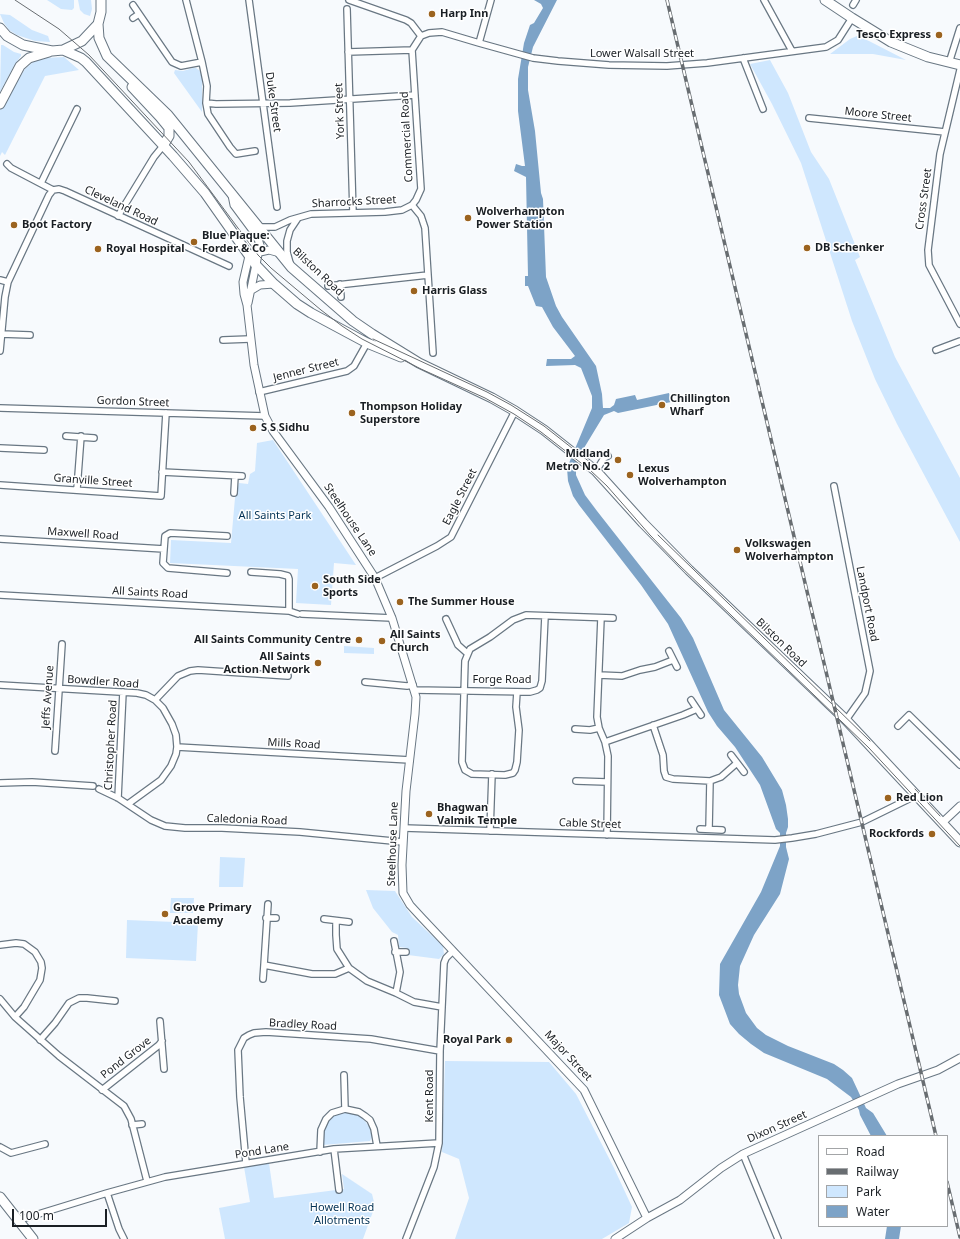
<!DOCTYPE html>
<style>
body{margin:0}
#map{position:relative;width:960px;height:1239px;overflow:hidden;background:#f7fafd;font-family:"Noto Sans",sans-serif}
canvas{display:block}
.legend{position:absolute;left:818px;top:1135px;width:130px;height:92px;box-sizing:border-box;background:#fff;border:1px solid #a3a5a7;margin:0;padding:5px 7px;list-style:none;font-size:12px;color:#1a1f24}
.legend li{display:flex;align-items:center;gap:8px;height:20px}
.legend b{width:20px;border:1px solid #a3a5a7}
.scale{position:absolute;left:12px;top:1209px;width:95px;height:18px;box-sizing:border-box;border:2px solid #1a1f24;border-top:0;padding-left:5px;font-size:12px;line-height:14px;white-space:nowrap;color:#1a1f24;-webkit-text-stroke:3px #fff;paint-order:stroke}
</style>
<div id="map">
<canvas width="960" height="1239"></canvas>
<ul class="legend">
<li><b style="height:5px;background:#fff"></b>Road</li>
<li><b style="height:5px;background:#686d71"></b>Railway</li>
<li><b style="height:11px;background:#cfe7fe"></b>Park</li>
<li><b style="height:11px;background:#7da3c7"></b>Water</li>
</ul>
<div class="scale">100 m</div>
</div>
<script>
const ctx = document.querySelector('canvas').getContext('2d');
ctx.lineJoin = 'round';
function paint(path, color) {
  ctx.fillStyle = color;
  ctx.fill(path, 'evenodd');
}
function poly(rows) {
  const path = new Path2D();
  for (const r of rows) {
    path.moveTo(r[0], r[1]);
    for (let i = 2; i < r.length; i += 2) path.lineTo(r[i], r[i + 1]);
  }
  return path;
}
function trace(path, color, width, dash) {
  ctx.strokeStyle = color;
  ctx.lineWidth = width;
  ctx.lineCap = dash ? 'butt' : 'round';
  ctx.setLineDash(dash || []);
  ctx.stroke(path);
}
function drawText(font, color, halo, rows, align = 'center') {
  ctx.font = font + ' "Noto Sans",sans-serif';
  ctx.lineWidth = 3;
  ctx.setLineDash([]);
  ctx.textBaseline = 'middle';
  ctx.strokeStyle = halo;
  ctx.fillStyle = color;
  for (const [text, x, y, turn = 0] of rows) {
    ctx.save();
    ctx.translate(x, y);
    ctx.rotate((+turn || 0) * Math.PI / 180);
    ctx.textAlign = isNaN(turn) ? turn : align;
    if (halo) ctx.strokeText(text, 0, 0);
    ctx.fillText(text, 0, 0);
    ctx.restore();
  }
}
paint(poly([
 [47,0,74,0,74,8,72,10,61,9],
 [78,0,91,0,92,9,90,16,84,14,80,10],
 [0,14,10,15,32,30,48,36,50,42,35,41,17,35,9,30,4,23],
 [857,36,869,41,906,60,873,54,830,54,850,39],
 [1,45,3,45,14,52,21,54,21,56,15,64,0,92],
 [64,57,79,70,45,76,5,155,2,152,0,156,0,109,25,69,33,62,45,58],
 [770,60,788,93,811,152,829,179,860,257,855,260,895,357,960,478,960,542,897,424,875,379,852,321,801,163,772,104,750,64],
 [193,68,196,68,200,71,202,76,202,112,174,73,175,70,183,71],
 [273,440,356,565,334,563,331,605,296,603,298,569,170,563,171,540,231,543,235,498,239,483,248,484,250,474,255,471,257,443],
 [344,646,374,648,374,654,344,653],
 [220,857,245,858,243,887,219,887],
 [366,890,395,891,412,917,443,946,444,954,439,959,408,955,407,948,399,947,398,935,392,932,373,908],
 [171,898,194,898,193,913,170,913],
 [127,920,198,923,196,961,126,958],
 [445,1061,549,1062,576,1094,614,1168,632,1207,629,1223,602,1239,455,1239,469,1198,459,1159,442,1152],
 [344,1113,350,1113,359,1116,365,1121,370,1128,372,1137,370,1141,323,1145,324,1130,330,1118,337,1114],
 [269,1163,274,1198,344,1189,342,1174,372,1194,375,1206,363,1239,225,1239,219,1208,250,1202,244,1167]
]), '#cfe7fe');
paint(poly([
 [534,0,557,0,533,47,528,67,528,90,535,131,541,193,543,199,546,277,556,306,562,317,596,366,602,394,603,408,610,408,614,405,616,399,635,395,637,400,669,393,671,402,618,413,614,411,604,415,584,448,576,467,576,475,585,495,597,511,681,618,693,638,724,710,762,757,782,790,786,805,788,819,788,827,786,833,786,847,789,859,780,894,754,935,740,966,738,985,739,994,746,1013,757,1028,766,1035,788,1046,834,1064,843,1070,852,1078,866,1108,873,1113,887,1136,871,1136,860,1115,859,1110,851,1097,827,1079,764,1053,751,1044,739,1034,730,1024,719,995,720,964,761,892,780,846,780,833,776,829,760,785,735,747,717,726,708,712,668,624,641,585,579,505,573,496,568,481,567,468,592,408,592,396,581,368,575,365,546,366,547,359,571,359,575,356,553,327,542,307,536,306,528,286,525,286,525,276,528,276,526,177,514,171,516,164,522,166,525,166,518,111,518,79,524,43,530,25,534,23,543,8,541,4],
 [887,1226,901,1226,899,1239,885,1239]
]), '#7da3c7');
const minor = poly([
 [186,0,202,62,207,86,206,103,208,114,230,147,236,154,255,151],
 [249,0,277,207],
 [349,0,406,20,411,23,421,36],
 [764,0,792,51],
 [133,5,172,62,181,66,202,62],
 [853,5,856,0],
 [347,9,353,213],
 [133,18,139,14],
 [421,36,429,33,442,32,479,43,533,58,558,61,609,65,667,66,707,63,826,47,838,40,852,18],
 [479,43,491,0],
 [348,52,412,50],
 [743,58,763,109],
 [949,63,960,28],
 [960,70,940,154,928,250,929,265,960,324],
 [206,103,216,104,290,103,415,95],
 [809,118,945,132],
 [7,164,11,168,53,190,59,189,65,191,229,266],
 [41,183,77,109],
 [412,205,421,216,425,228,433,353],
 [118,216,154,157,163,146],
 [259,227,275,227,290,220,311,214,385,212,402,210,412,205,416,200,421,189,412,50,421,36],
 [290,263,287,252,287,241,290,230,298,218],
 [0,280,8,282],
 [340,284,341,297],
 [328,286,428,275],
 [1,334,30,335],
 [223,340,250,339],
 [936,350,960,341],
 [0,351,5,297,8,282,49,195,53,190],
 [259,392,347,371,354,366,367,343],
 [0,408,265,416],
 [66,436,94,438],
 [0,448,44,450],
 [596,471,604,458,608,456],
 [162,472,242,476],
 [0,485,161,496,166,413],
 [834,486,870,671,865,693,846,720],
 [77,489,81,436],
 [234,493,235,476],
 [227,536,170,533,165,536,163,563,168,568,227,573],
 [0,539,164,549],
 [251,572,280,574,288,576,289,579,289,611],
 [375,578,437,546,451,537,515,411],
 [0,595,289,611,298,614],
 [302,614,392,618],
 [601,618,597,717,599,728,605,742,608,756,607,835],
 [446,619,458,645,467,653],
 [669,651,677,667],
 [599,675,622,676,640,670,655,667,673,660],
 [365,682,407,686,413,685],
 [0,685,137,693,146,695,155,700,178,676,190,671,198,670,288,676],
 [414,690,530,692,537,690,540,688,542,681,545,616],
 [517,692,516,707,519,730,517,762,515,770,513,773,505,775,472,774,465,770,462,762,465,661,470,649,490,637,513,620,526,615,613,618],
 [691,700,701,715],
 [653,725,663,755,664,771,666,777,673,779,710,781],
 [898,726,909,715,960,765],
 [575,729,590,730,599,728],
 [605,742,683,715,697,709],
 [177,747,410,760],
 [55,751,62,644],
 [731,755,744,772],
 [576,781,607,782],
 [0,783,32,782,93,786],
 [99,789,118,798,151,820,165,826,185,828,222,828,300,832,403,842],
 [118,798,123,692],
 [128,804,161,780,171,766,176,754,177,747,176,735,172,724,163,708,155,700],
 [404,828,775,840,792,838,816,834,862,822,917,795],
 [700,829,722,830],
 [709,829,710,781,721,777,737,763],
 [490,831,492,774],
 [268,904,264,965,312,974,335,974,349,968],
 [266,918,276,918],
 [324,919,349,922],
 [336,921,336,935,337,949,349,968,367,981,396,993,414,1002,442,1007],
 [394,941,400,972,396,993],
 [0,945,16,943,24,944,35,952,41,962,42,968,40,980,24,1007,15,1017],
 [395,952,406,952],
 [263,979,264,965],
 [0,999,15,1017,59,1056,124,1106,131,1119,147,1181],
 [160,1021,164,1069],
 [40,1040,55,1023,69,1003,79,998,87,998,115,1001],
 [344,1075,345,1109],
 [102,1090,159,1045,162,1041],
 [132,1125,142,1124],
 [0,1147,11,1153,45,1144],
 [334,1149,339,1190],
 [320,1152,321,1130,326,1119,332,1113,345,1109,359,1112,365,1116,370,1120,374,1129,377,1146],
 [743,1154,778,1239],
 [246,1163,240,1097,238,1050,244,1038,249,1035,254,1033,266,1032,371,1039,440,1051],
 [107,1193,119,1229,124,1239],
 [19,1220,107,1193,165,1177,334,1149,439,1143],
 [406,1239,434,1167,439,1143,440,1051,444,963,446,958,453,951]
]);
const tertiary = poly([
 [232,195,234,205,257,236,260,245,248,303],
 [280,253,269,250,251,254,249,256,243,282,244,294,247,305,254,365,265,416,273,431,329,507,375,578,392,618,416,697,415,714,406,791,402,865,403,893,410,905,422,918,584,1090,647,1218],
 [250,291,260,285,274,284],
 [943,822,960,806],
 [615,1239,647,1218,680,1200,721,1168,743,1154,898,1084,938,1070,960,1058]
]);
const trunk = poly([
 [825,0,852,18,891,42,928,57,960,65],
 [98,24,99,38,107,56,168,115,291,267,353,321,372,334,419,363,492,398,515,411,544,430,596,471,643,523,689,570,846,720,960,842],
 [0,28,7,36,23,45,52,51,63,50,82,41,98,24,101,12,101,0],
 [63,50,81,58,86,62,173,156,205,193,255,264,274,284,297,304,311,313,367,343,401,357],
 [132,87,160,117,169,128,169,136,163,146],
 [0,104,20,66,29,58,49,52],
 [0,1197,33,1239]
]);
trace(minor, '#697783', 8);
trace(tertiary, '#697783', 9);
trace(trunk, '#697783', 11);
trace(minor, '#fff', 5.5);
trace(tertiary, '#fff', 7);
trace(trunk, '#fff', 9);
trace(poly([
 [15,0,59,29,89,55,189,162,258,255,271,268,321,310,342,326,362,339,421,369,485,398,514,414,541,432,590,470,607,486,650,535,678,564,869,748,960,846],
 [373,339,487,392,511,405,544,426,591,463],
 [658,535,870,741],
 [915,789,940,816]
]), '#686d71', 1);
const rail = poly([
 [667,0,936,1136],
 [947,1182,960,1237]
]);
trace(rail, '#686d71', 3.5);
trace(rail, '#fff', 2, [6]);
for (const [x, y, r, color] of [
 [432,14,4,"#9b631f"],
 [939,35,4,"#9b631f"],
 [468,218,4,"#9b631f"],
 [14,225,4,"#9b631f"],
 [194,242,4,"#9b631f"],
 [807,248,4,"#9b631f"],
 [98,249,4,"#9b631f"],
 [414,291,4,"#9b631f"],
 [662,405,4,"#9b631f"],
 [352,413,4,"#9b631f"],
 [253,428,4,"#9b631f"],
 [618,460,4,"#9b631f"],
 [630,475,4,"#9b631f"],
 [737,550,4,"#9b631f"],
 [315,586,4,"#9b631f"],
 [400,602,4,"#9b631f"],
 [359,640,4,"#9b631f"],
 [382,641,4,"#9b631f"],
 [318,663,4,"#9b631f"],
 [888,798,4,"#9b631f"],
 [429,814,4,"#9b631f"],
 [932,834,4,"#9b631f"],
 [165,914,4,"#9b631f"],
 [509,1040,4,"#9b631f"]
]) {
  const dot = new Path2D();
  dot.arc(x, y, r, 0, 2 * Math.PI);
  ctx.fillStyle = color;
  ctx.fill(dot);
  trace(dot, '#fff', 1.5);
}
drawText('bold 11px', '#1a1f24', '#fff', [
 ["Harp Inn",440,14],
 ["Tesco Express",931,35,"right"],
 ["Wolverhampton",476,212],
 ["Power Station",476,225],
 ["Boot Factory",22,225],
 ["Blue Plaque:",202,236],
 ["Forder & Co",202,249],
 ["DB Schenker",815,248],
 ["Royal Hospital",106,249],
 ["Harris Glass",422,291],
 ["Chillington",670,399],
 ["Wharf",670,412],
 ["Thompson Holiday",360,407],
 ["Superstore",360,420],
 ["S S Sidhu",261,428],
 ["Midland",610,454,"right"],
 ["Metro No. 2",610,467,"right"],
 ["Lexus",638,469],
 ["Wolverhampton",638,482],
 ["Volkswagen",745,544],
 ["Wolverhampton",745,557],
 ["South Side",323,580],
 ["Sports",323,593],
 ["The Summer House",408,602],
 ["All Saints",390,635],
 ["Church",390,648],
 ["All Saints Community Centre",351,640,"right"],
 ["All Saints",310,657,"right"],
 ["Action Network",310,670,"right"],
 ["Red Lion",896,798],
 ["Bhagwan",437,808],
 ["Valmik Temple",437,821],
 ["Rockfords",924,834,"right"],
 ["Grove Primary",173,908],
 ["Academy",173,921],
 ["Royal Park",501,1040,"right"]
], 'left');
drawText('11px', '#1a1f24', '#fff', [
 ["Lower Walsall Street",642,54],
 ["Duke Street",273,102,82],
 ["York Street",340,111,-92],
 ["Moore Street",878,115,6],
 ["Commercial Road",407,137,-93],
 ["Cross Street",924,199,-82],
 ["Sharrocks Street",354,202,-3],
 ["Cleveland Road",121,206,25],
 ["Bilston Road",318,272,43],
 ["Jenner Street",306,370,-14],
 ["Gordon Street",133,402,2],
 ["Granville Street",93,481,4],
 ["Eagle Street",460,497,-63],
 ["Steelhouse Lane",350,520,56],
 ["Maxwell Road",83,534,4],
 ["All Saints Road",150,593,3],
 ["Landport Road",867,604,79],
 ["Bilston Road",781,643,44],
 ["Forge Road",502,680],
 ["Bowdler Road",103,682,4],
 ["Jeffs Avenue",48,697,-86],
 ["Mills Road",294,744,3],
 ["Christopher Road",111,745,-87],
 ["Caledonia Road",247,820,2],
 ["Cable Street",590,824,2],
 ["Steelhouse Lane",393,844,-88],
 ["Bradley Road",303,1025,3],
 ["Major Street",568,1056,47],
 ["Pond Grove",126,1058,-38],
 ["Kent Road",430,1096,-90],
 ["Dixon Street",777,1127,-24],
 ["Pond Lane",262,1151,-9]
]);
drawText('11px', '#033255', '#fff', [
 ["All Saints Park",275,516],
 ["Howell Road",342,1208],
 ["Allotments",342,1221]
]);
</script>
